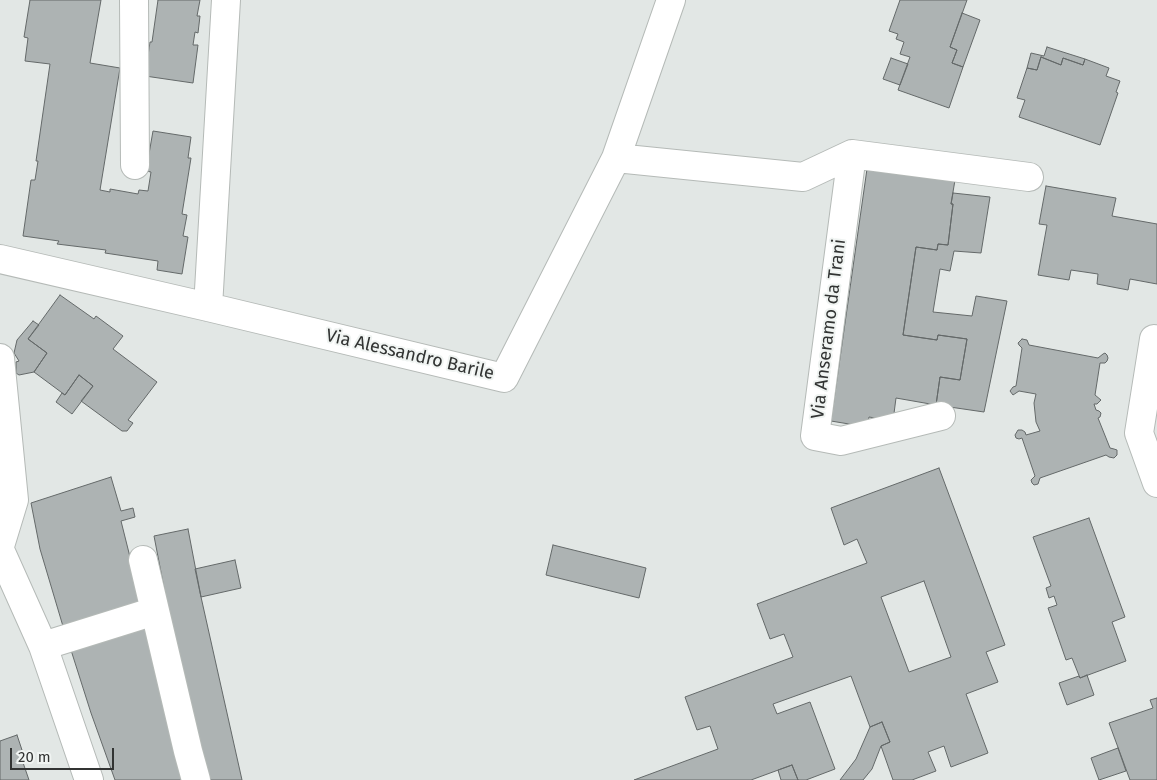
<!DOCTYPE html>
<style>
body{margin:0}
#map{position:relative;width:1157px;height:780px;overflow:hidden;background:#e2e7e5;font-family:"Fira Sans",sans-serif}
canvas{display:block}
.scale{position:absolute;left:10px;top:748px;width:104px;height:22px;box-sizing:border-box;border:2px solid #323433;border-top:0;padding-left:6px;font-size:15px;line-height:18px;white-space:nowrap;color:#323433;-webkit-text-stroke:4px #f0f4f2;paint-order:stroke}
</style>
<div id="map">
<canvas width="1157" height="780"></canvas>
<div class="scale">20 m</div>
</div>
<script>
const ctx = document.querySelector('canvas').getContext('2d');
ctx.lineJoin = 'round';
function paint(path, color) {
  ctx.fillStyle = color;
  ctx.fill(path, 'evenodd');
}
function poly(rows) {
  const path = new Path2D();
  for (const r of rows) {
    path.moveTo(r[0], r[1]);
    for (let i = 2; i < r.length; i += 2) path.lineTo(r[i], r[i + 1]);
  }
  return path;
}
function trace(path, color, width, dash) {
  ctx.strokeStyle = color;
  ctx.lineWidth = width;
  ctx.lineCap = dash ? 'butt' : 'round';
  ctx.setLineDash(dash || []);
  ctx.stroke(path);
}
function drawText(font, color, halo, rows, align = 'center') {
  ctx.font = font + ' "Fira Sans",sans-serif';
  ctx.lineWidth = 4;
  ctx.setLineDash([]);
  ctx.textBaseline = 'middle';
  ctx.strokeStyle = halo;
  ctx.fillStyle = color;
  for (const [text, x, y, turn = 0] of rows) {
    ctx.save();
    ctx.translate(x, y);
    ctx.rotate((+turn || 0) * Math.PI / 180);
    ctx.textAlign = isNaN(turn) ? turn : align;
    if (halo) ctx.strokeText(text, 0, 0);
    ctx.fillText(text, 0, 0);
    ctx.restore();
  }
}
const building = poly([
 [30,0,101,0,90,63,120,68,100,190,110,192,110,189,138,194,139,190,148,191,151,172,146,171,153,131,191,137,188,158,191,158,182,214,187,215,183,236,188,237,182,274,157,270,158,261,105,253,106,250,57,244,59,241,23,236,31,180,35,180,38,161,36,161,50,64,25,61,28,38,24,37,30,0],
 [158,0,200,0,197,16,200,16,198,33,195,32,193,45,198,45,193,83,145,76,150,42,152,42,158,0],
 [900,0,967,0,950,47,957,50,952,63,963,67,949,108,898,90,910,57,900,54,904,42,896,39,898,34,889,31,900,0],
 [962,13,980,20,963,67,952,63,957,50,950,47,962,13],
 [1047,47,1085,59,1083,65,1063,58,1061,65,1041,57,1037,70,1027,68,1031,53,1044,56,1047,47],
 [1041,57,1061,65,1063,58,1083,65,1085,59,1109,68,1106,76,1120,81,1116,92,1118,93,1100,145,1019,117,1025,100,1017,98,1027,68,1037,70,1041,57],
 [891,58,908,64,900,85,883,79,891,58],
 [867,169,956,174,951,204,953,204,948,245,938,244,937,250,916,247,903,335,937,340,938,335,967,339,960,380,940,377,936,405,896,398,893,421,869,417,867,427,831,421,867,169],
 [1046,186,1116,198,1112,216,1157,224,1157,284,1130,279,1128,290,1097,284,1098,274,1071,270,1069,280,1038,275,1047,225,1039,224,1046,186],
 [953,193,990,197,981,253,954,251,950,271,940,269,933,312,972,316,976,296,1007,301,984,412,936,405,940,377,960,380,967,339,938,335,937,340,903,335,916,247,937,250,938,244,948,245,953,204,951,204,953,193],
 [60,295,94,319,96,316,123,336,113,349,157,382,128,420,133,423,127,431,122,431,81,401,93,386,79,375,65,395,34,372,47,353,28,339,60,295],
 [33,321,39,325,28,339,47,353,34,372,19,375,16,373,16,362,19,361,14,353,17,340,33,321],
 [1022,339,1027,340,1029,345,1098,358,1103,354,1105,353,1107,355,1108,358,1107,361,1105,363,1100,363,1095,395,1101,400,1097,404,1094,404,1096,410,1099,411,1101,413,1100,417,1098,418,1110,448,1114,449,1117,450,1117,455,1114,458,1109,457,1106,455,1040,478,1038,484,1034,485,1032,483,1031,480,1035,476,1022,438,1019,439,1016,438,1015,435,1018,430,1022,430,1025,432,1026,435,1040,431,1036,422,1034,403,1036,394,1019,391,1013,395,1010,391,1013,387,1016,386,1022,348,1019,345,1018,343,1022,339],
 [79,375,93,386,72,414,56,402,62,393,65,395,79,375],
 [939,468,1005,645,986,652,998,682,966,694,988,753,951,767,944,746,928,752,936,771,912,780,893,780,881,746,890,742,882,722,870,727,851,676,773,704,777,714,810,702,835,769,806,780,798,780,792,765,751,780,634,780,718,749,710,726,697,730,685,697,793,657,784,634,770,639,757,604,867,563,857,539,844,545,831,508,939,468],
 [924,581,951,657,909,672,881,597,924,581],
 [111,477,121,511,133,508,135,517,121,521,142,605,65,633,40,549,31,503,111,477],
 [1089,518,1125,617,1112,622,1126,661,1080,678,1072,658,1066,660,1048,608,1057,605,1054,596,1049,598,1046,588,1051,586,1033,537,1089,518],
 [188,529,201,597,242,780,207,780,170,619,154,536,188,529],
 [553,545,646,568,639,598,546,575,553,545],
 [235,560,241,588,201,597,195,569,235,560],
 [146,623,187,780,115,780,91,713,70,647,146,623],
 [1087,675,1094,695,1067,705,1059,683,1079,676,1080,678,1087,675],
 [1157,698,1157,780,1130,780,1109,723,1153,708,1150,700,1157,698],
 [882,722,890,742,881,746,872,769,863,780,840,780,856,759,870,727,882,722],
 [17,735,22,750,19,751,29,780,0,780,0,741,17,735],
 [1118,748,1126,771,1099,780,1091,758,1118,748],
 [792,765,798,780,781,780,778,770,792,765]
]);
paint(building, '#adb3b3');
trace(building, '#646969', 1);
const minor = poly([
 [134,0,135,165],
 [852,154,1029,177],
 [616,158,803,177,852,154,815,436,841,441,941,416],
 [0,259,208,307,504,378,616,158,671,0],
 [208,307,226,0],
 [1154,339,1139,433,1157,483],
 [0,358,14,500,0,546],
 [0,550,43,646,89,780],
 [143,560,188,751,196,780],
 [43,646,155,611]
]);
trace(minor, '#b5bab7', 30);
trace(minor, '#fff', 28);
drawText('18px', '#323433', '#f0f4f2', [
 ["Via Anseramo da Trani",829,329,-83],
 ["Via Alessandro Barile",410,355,13]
]);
</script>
